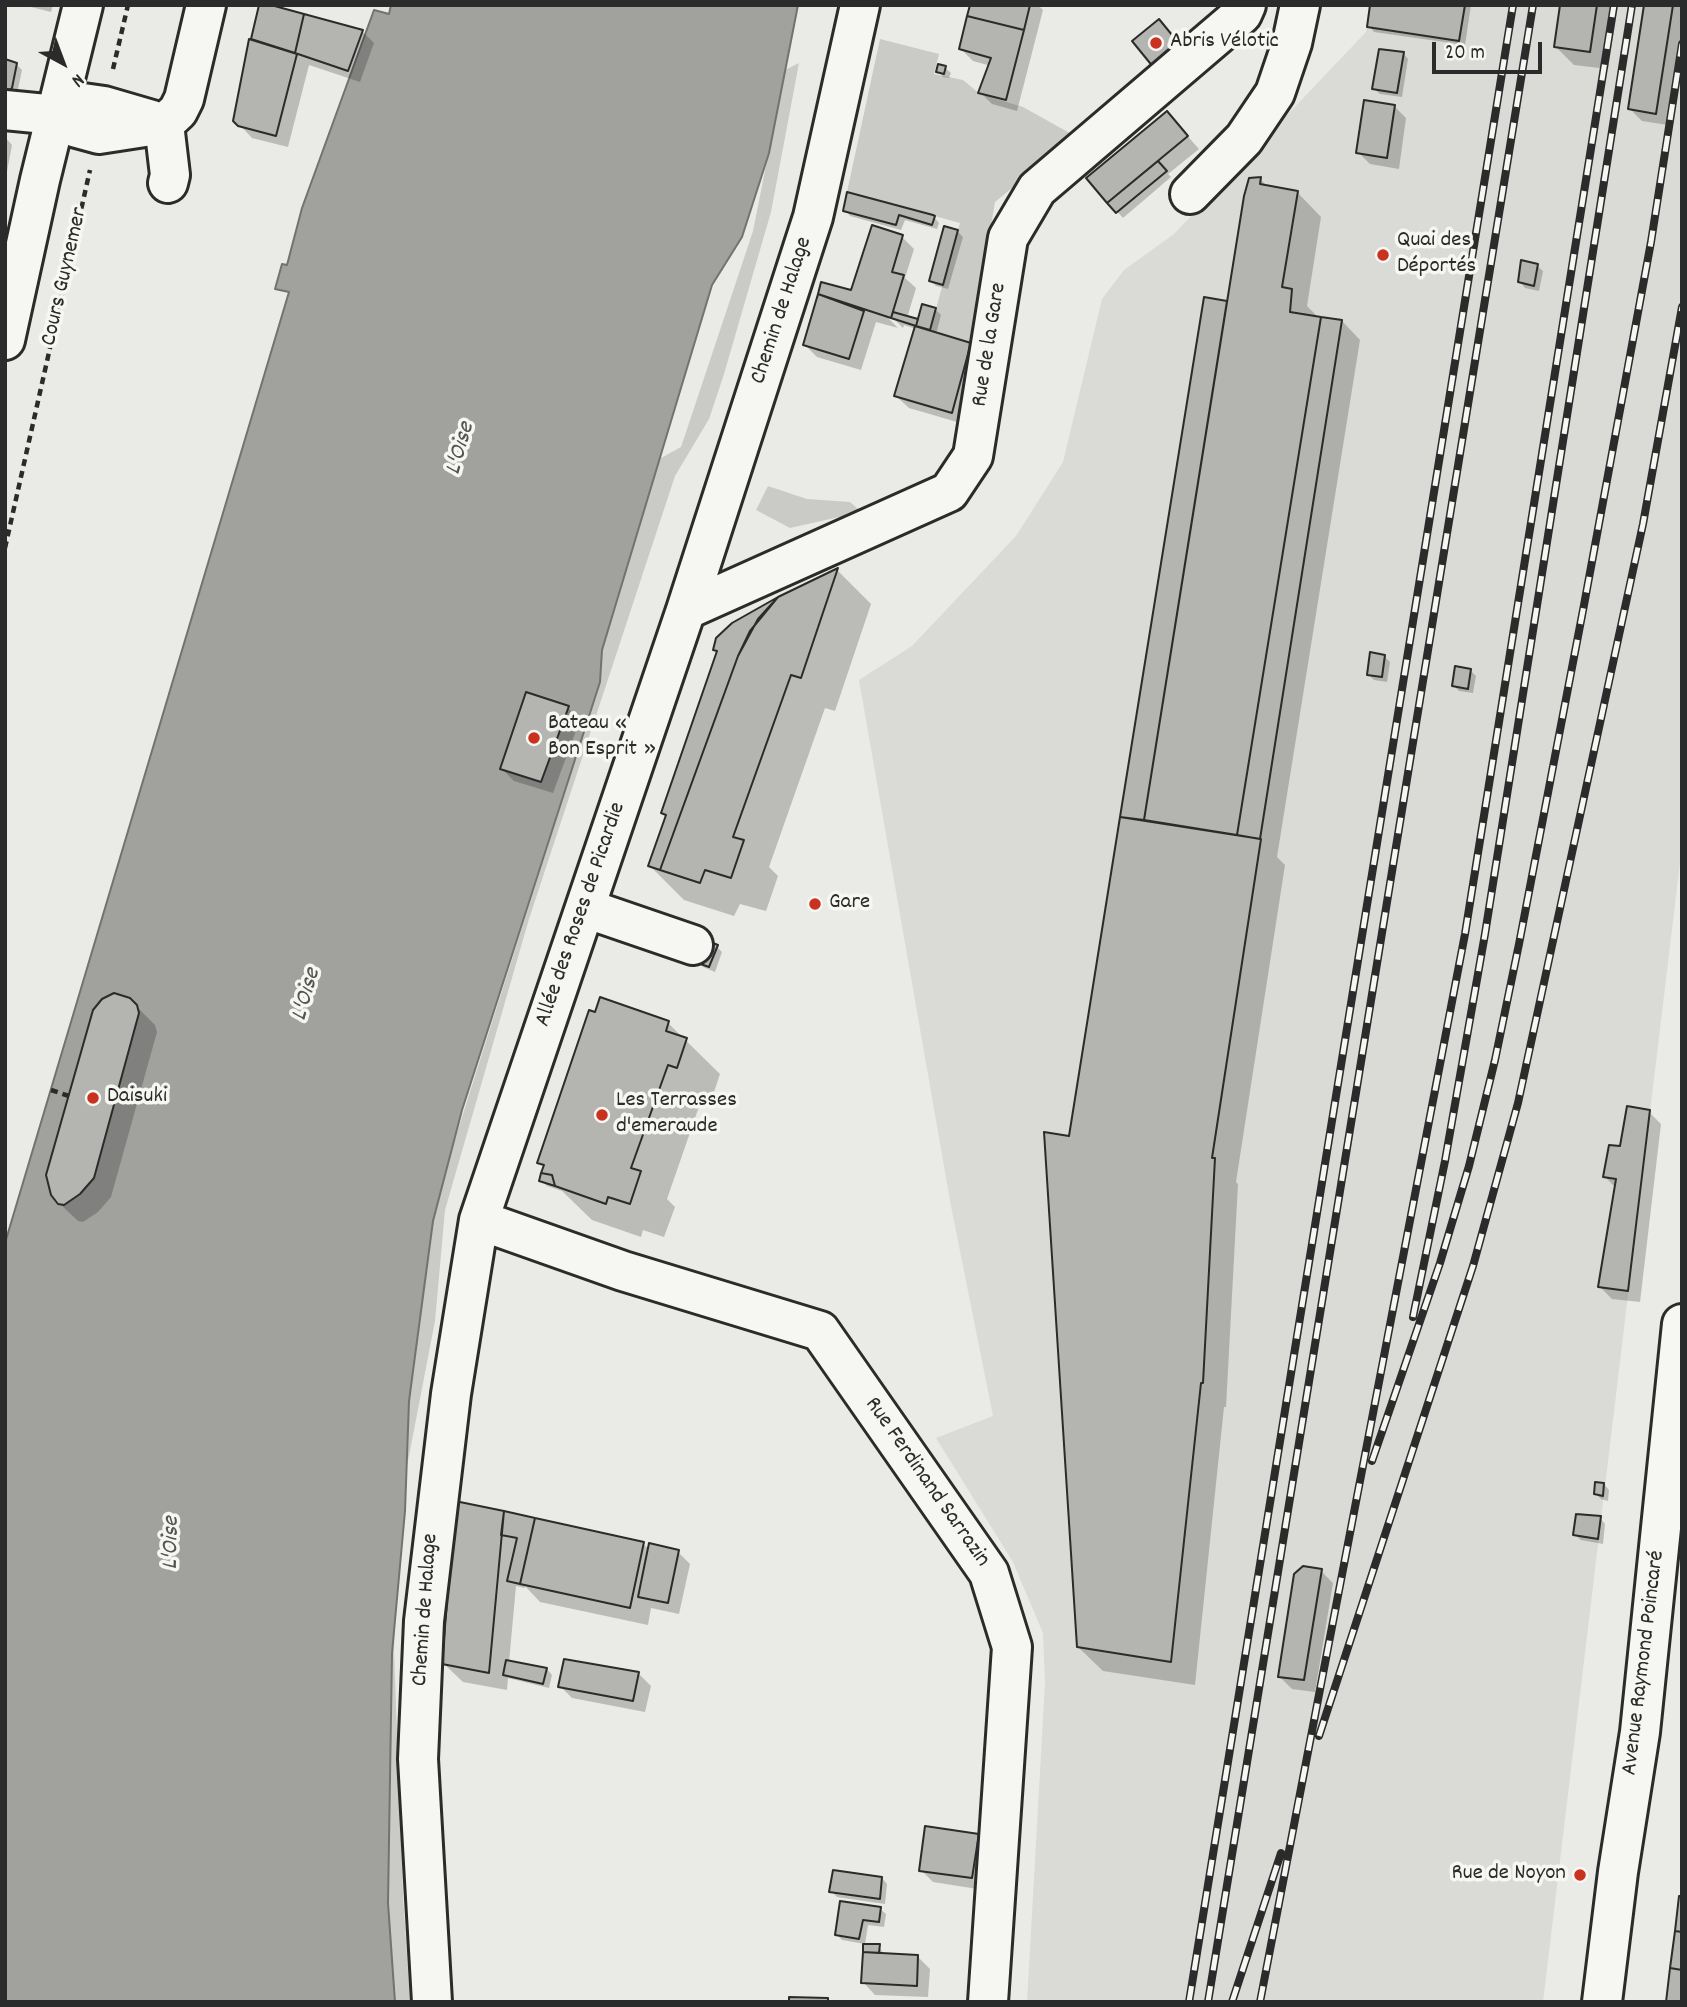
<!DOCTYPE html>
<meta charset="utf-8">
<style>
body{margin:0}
#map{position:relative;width:1687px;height:2007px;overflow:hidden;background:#eaeae6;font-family:Dekko,sans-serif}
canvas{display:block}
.frame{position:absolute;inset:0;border:7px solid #2b2b2b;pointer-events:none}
.north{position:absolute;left:28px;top:28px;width:70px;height:70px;-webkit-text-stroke:5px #f6f6f2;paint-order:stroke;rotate:139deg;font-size:19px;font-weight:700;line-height:28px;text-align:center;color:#2b2b2b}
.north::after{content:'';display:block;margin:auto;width:24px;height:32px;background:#2b2b2b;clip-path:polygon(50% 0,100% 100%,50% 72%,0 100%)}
.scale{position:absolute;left:1432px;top:42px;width:110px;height:32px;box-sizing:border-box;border:4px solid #2b2b2b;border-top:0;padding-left:9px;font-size:21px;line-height:24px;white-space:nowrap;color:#2b2b2b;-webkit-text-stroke:5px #f6f6f2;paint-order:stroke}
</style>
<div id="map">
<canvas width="1687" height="2007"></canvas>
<div class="frame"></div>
<div class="north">N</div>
<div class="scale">20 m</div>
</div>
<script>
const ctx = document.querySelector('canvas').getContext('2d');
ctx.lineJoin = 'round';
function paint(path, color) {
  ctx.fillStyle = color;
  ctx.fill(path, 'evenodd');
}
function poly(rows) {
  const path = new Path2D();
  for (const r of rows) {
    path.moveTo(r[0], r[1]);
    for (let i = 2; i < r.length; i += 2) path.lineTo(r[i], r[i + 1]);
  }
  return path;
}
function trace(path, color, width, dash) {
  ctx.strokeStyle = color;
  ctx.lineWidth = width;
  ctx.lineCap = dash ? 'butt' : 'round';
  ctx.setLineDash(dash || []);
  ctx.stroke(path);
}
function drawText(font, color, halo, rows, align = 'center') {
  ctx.font = font + ' Dekko,sans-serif';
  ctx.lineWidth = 7;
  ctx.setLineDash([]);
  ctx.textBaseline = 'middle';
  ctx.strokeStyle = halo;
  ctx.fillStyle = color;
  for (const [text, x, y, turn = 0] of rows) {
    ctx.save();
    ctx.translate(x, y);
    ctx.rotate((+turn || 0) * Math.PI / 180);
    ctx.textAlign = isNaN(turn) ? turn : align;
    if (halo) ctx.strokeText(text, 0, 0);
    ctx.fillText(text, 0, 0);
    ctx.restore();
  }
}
paint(poly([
 [1370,5,1682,5,1682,846,1543,2002,1027,2002,1045,1683,1043,1633,1013,1562,936,1438,993,1416,951,1206,859,680,912,646,1016,536,1063,462,1102,299,1124,270,1174,234,1366,32]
]), '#dadad6');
paint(poly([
 [880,39,939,54,934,74,963,80,980,94,1023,107,1075,136,995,202,971,343,930,330,960,223,847,192],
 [799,63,771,212,724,374,709,419,675,476,529,919,445,1210,435,1321,398,1513,394,1651,403,1895,410,2002,382,2002,377,1728,410,1281,600,682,602,650,659,459,681,447,753,231,785,70],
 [768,486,807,499,850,502,859,510,857,513,790,528,756,510]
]), '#cacac7');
const water = poly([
 [391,5,798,5,769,153,742,237,712,285,602,650,600,682,462,1110,433,1221,409,1401,405,1511,392,1653,388,1903,395,2002,5,2002,5,1243,289,292,275,289,282,264,287,265,302,208,374,10,389,14,391,5]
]);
paint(water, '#a1a19e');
trace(water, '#727270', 2);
paint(poly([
 [23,5,53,5,51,12],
 [261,5,362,31,374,43,360,82,309,65,288,147,252,138,235,120],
 [972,5,1038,5,1043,10,1017,111,992,104,980,92,991,66,973,61,961,49],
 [1372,5,1471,5,1465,45,1374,32,1369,26],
 [1562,5,1618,5,1608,69,1574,65,1555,46],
 [1645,5,1682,5,1682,34,1668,125,1642,121,1630,109],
 [1403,53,1408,59,1402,97,1380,94,1374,89],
 [5,61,16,64,22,70,17,94,5,93],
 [945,68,951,73,949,78,943,77,938,71],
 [1394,106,1406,118,1399,169,1370,164,1358,152],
 [1167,113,1199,149,1168,174,1171,177,1123,218,1088,179],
 [5,137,12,145,5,182],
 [1260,179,1268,187,1297,192,1321,217,1307,306,1316,315,1315,318,1342,321,1360,340,1277,857,1285,865,1236,1182,1238,1184,1226,1407,1224,1407,1195,1685,1103,1671,1078,1647,1070,1138,1205,299,1228,303],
 [845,210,934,217,939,223,937,229,905,220,901,230,850,216],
 [957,231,963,237,948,289,936,286,931,281],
 [902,237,914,249,905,278,916,288,907,318,919,321,935,309,941,315,936,334,970,344,982,356,964,424,909,408,896,396,916,329,904,325,903,328,892,317,887,317,898,328,876,322,861,370,817,357,805,345,823,284,852,292],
 [1537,266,1543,271,1539,291,1525,288,1520,282],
 [837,570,871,604,835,711,825,708,769,867,778,876,766,911,740,904,734,916,684,900,650,866,667,817,663,813,718,652,715,649,733,624,781,597],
 [1384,656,1390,662,1387,682,1374,680,1369,675],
 [1470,670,1476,676,1473,693,1459,691,1453,685],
 [568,708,580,720,553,793,514,781,502,769],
 [717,947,722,952,715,972,703,967,697,961],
 [129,999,155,1025,157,1032,111,1197,98,1212,83,1222,78,1221,59,1203],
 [668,1023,720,1074,711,1101,702,1098,667,1199,675,1207,664,1237,643,1230,641,1237,592,1220,562,1191,547,1186,541,1180,545,1168,539,1162],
 [1649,1112,1661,1124,1640,1302,1612,1299,1600,1287,1616,1188,1605,1177,1621,1147],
 [1604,1484,1609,1490,1608,1501,1601,1499,1596,1494],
 [456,1503,643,1544,650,1550,678,1552,690,1564,679,1614,651,1608,648,1625,540,1602,525,1586,525,1588,516,1586,509,1662,547,1669,552,1675,549,1688,508,1678,507,1690,463,1682,444,1664],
 [1600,1518,1605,1524,1603,1544,1581,1540,1575,1535],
 [1321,1571,1333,1583,1315,1692,1292,1689,1280,1677],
 [639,1674,651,1686,645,1712,572,1698,560,1686],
 [978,1835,990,1847,984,1890,933,1882,921,1870],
 [882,1878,887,1884,885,1904,837,1897,831,1891],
 [880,1909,886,1914,884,1927,868,1925,865,1944,842,1940,837,1935],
 [879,1946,884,1955,918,1957,930,1969,928,1997,875,1995,863,1982]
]), '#0003');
const building = poly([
 [259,5,271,5,304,14,295,53,251,39,259,5],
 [970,5,1030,5,1024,30,967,16,970,5],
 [1370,5,1465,5,1459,41,1367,27,1370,5],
 [1560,5,1597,5,1590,52,1554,47,1560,5],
 [1644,5,1673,5,1656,114,1628,109,1644,5],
 [304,14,363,30,348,71,295,53,304,14],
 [967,16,1024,30,1006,100,978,93,991,58,959,49,967,16],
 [1159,19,1181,46,1154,68,1132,41,1159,19],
 [249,39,297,54,276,136,238,126,233,121,249,39],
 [1379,49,1404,52,1397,93,1372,89,1379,49],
 [5,59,17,63,12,88,7,91,5,90,5,59],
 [938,64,946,66,944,74,936,72,938,64],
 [1364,100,1395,105,1387,158,1356,153,1364,100],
 [1167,111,1188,136,1107,203,1086,178,1167,111],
 [1158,161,1167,171,1116,213,1107,203,1158,161],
 [1261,177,1260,184,1298,191,1282,287,1292,289,1290,312,1321,317,1237,835,1144,820,1244,196,1249,178,1261,177],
 [847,192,933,215,935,216,932,225,899,215,896,225,843,211,847,192],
 [872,225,903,235,892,272,904,275,891,318,818,294,817,298,821,282,851,290,872,225],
 [944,226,958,230,943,285,929,281,944,226],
 [1521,260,1538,264,1534,286,1518,282,1521,260],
 [818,294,864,311,849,359,803,345,818,294],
 [1204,297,1227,301,1144,820,1120,817,1204,297],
 [922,304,936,308,930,330,916,326,922,304],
 [893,312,918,319,916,326,891,318,893,312],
 [1321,317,1342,320,1260,839,1237,835,1321,317],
 [915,326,971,343,952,413,894,396,915,326],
 [838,568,801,678,791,675,733,837,744,840,731,878,705,870,700,883,660,870,738,656,750,631,778,597,838,568],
 [778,597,758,619,738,656,660,870,648,866,666,815,661,813,717,651,713,650,716,638,732,623,778,597],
 [1370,652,1385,655,1382,677,1367,675,1370,652],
 [1455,666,1471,669,1468,689,1452,686,1455,666],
 [526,692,569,706,541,782,500,769,526,692],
 [1120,817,1261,839,1212,1158,1215,1158,1203,1383,1201,1383,1171,1662,1077,1647,1044,1132,1069,1136,1120,817],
 [703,939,718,945,709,967,695,962,703,939],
 [114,993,130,998,137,1005,139,1013,94,1178,80,1194,64,1205,58,1204,51,1195,46,1175,93,1010,102,999,114,993],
 [600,997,669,1021,666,1031,687,1038,677,1068,668,1065,631,1168,641,1171,630,1204,608,1197,606,1204,555,1186,552,1175,541,1173,544,1165,537,1163,589,1010,595,1012,600,997],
 [1627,1106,1650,1110,1628,1291,1598,1287,1616,1179,1603,1177,1609,1145,1620,1146,1627,1106],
 [541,1173,552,1175,555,1186,539,1181,541,1173],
 [1595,1482,1604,1483,1603,1496,1594,1494,1595,1482],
 [455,1501,504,1511,489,1673,442,1664,455,1501],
 [504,1511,535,1518,520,1584,507,1581,517,1538,501,1535,504,1511],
 [1576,1514,1601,1516,1598,1539,1573,1535,1576,1514],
 [535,1518,644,1542,630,1608,520,1584,535,1518],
 [649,1543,679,1550,668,1603,638,1597,649,1543],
 [1303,1566,1322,1569,1304,1680,1278,1677,1294,1574,1303,1566],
 [564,1659,639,1672,633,1701,558,1687,564,1659],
 [506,1660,547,1668,543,1684,503,1675,506,1660],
 [925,1826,979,1834,972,1878,919,1871,925,1826],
 [833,1870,882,1877,880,1899,829,1892,833,1870],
 [1679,1896,1682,1896,1682,1932,1675,1931,1679,1896],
 [840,1901,881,1907,879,1922,863,1920,859,1939,835,1935,840,1901],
 [1675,1931,1682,1932,1682,1970,1670,1968,1675,1931],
 [863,1944,880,1944,879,1953,863,1952,863,1944],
 [863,1952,918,1955,917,1986,861,1983,863,1952],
 [1670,1968,1682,1970,1682,2002,1666,2002,1670,1968],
 [789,1997,828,1998,828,2002,789,2002,789,1997]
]);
paint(building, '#b4b4b1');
trace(building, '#2b2b2b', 2);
const minor = poly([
 [5,110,56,115,77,128,99,134,164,124,178,111,184,99,206,5],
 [56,115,83,103,104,106,152,120],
 [164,124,170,175,168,183],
 [1190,194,1244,139,1275,93,1292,43,1300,5],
 [686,610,949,492,973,456,1008,238,1037,189,1242,14,1246,5],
 [585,908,693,945],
 [479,1220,623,1271,820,1331,989,1573,1012,1647,988,2002],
 [432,2002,418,1759,424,1621,451,1394,479,1220,686,610,813,217,860,5]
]);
const major = poly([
 [5,340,40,180,83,5],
 [1602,2002,1618,1872,1640,1732,1682,1324]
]);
trace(minor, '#2b2b2b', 44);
trace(major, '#2b2b2b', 44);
trace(poly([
 [113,69,128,5],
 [5,548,90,170],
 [51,1090,69,1096]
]), '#2b2b2b', 4.5, [7, 5]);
trace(minor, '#f6f6f2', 38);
trace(major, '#f6f6f2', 38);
const rail = poly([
 [1413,1317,1445,1161,1485,934,1632,5],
 [1372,1461,1440,1263,1469,1166,1495,1060,1519,944,1584,605,1651,242,1682,44],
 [1319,1736,1473,1266,1518,1103,1643,524,1682,307],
 [1189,2002,1513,5],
 [1208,2002,1533,5],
 [1232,2002,1281,1853],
 [1260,2002,1465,934,1614,5]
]);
trace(rail, '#2b2b2b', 8);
trace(rail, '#f6f6f2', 5, [16]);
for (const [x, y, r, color] of [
 [1156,43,7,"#c8321e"],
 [1383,255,7,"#c8321e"],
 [534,738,7,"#c8321e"],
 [815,904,7,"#c8321e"],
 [93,1098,7,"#c8321e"],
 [602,1115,7,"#c8321e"],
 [1580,1875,7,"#c8321e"]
]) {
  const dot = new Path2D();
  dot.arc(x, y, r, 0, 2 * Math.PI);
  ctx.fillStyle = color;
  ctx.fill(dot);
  trace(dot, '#f6f6f2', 2.5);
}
drawText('23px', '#2b2b2b', '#f6f6f2', [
 ["Abris Vélotic",1170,43],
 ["Quai des",1397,242],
 ["Déportés",1397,268],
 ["Bateau «",548,725],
 ["Bon Esprit »",548,751],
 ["Gare",829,904],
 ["Daisuki",107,1098],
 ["Les Terrasses",616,1102],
 ["d'emeraude",616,1128],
 ["Rue de Noyon",1566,1875,"right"]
], 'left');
drawText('23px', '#2b2b2b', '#f6f6f2', [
 ["Cours Guynemer",66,277,-77],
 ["Chemin de Halage",783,311,-72],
 ["Rue de la Gare",991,345,-81],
 ["Allée des Roses de Picardie",582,915,-71],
 ["Rue Ferdinand Sarrazin",926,1483,55],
 ["Chemin de Halage",427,1610,-86],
 ["Avenue Raymond Poincaré",1645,1663,-83]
]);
drawText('italic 24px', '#545453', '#f6f6f2', [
 ["L'Oise",462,449,-74],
 ["L'Oise",308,995,-74],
 ["L'Oise",173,1543,-89]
]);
</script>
